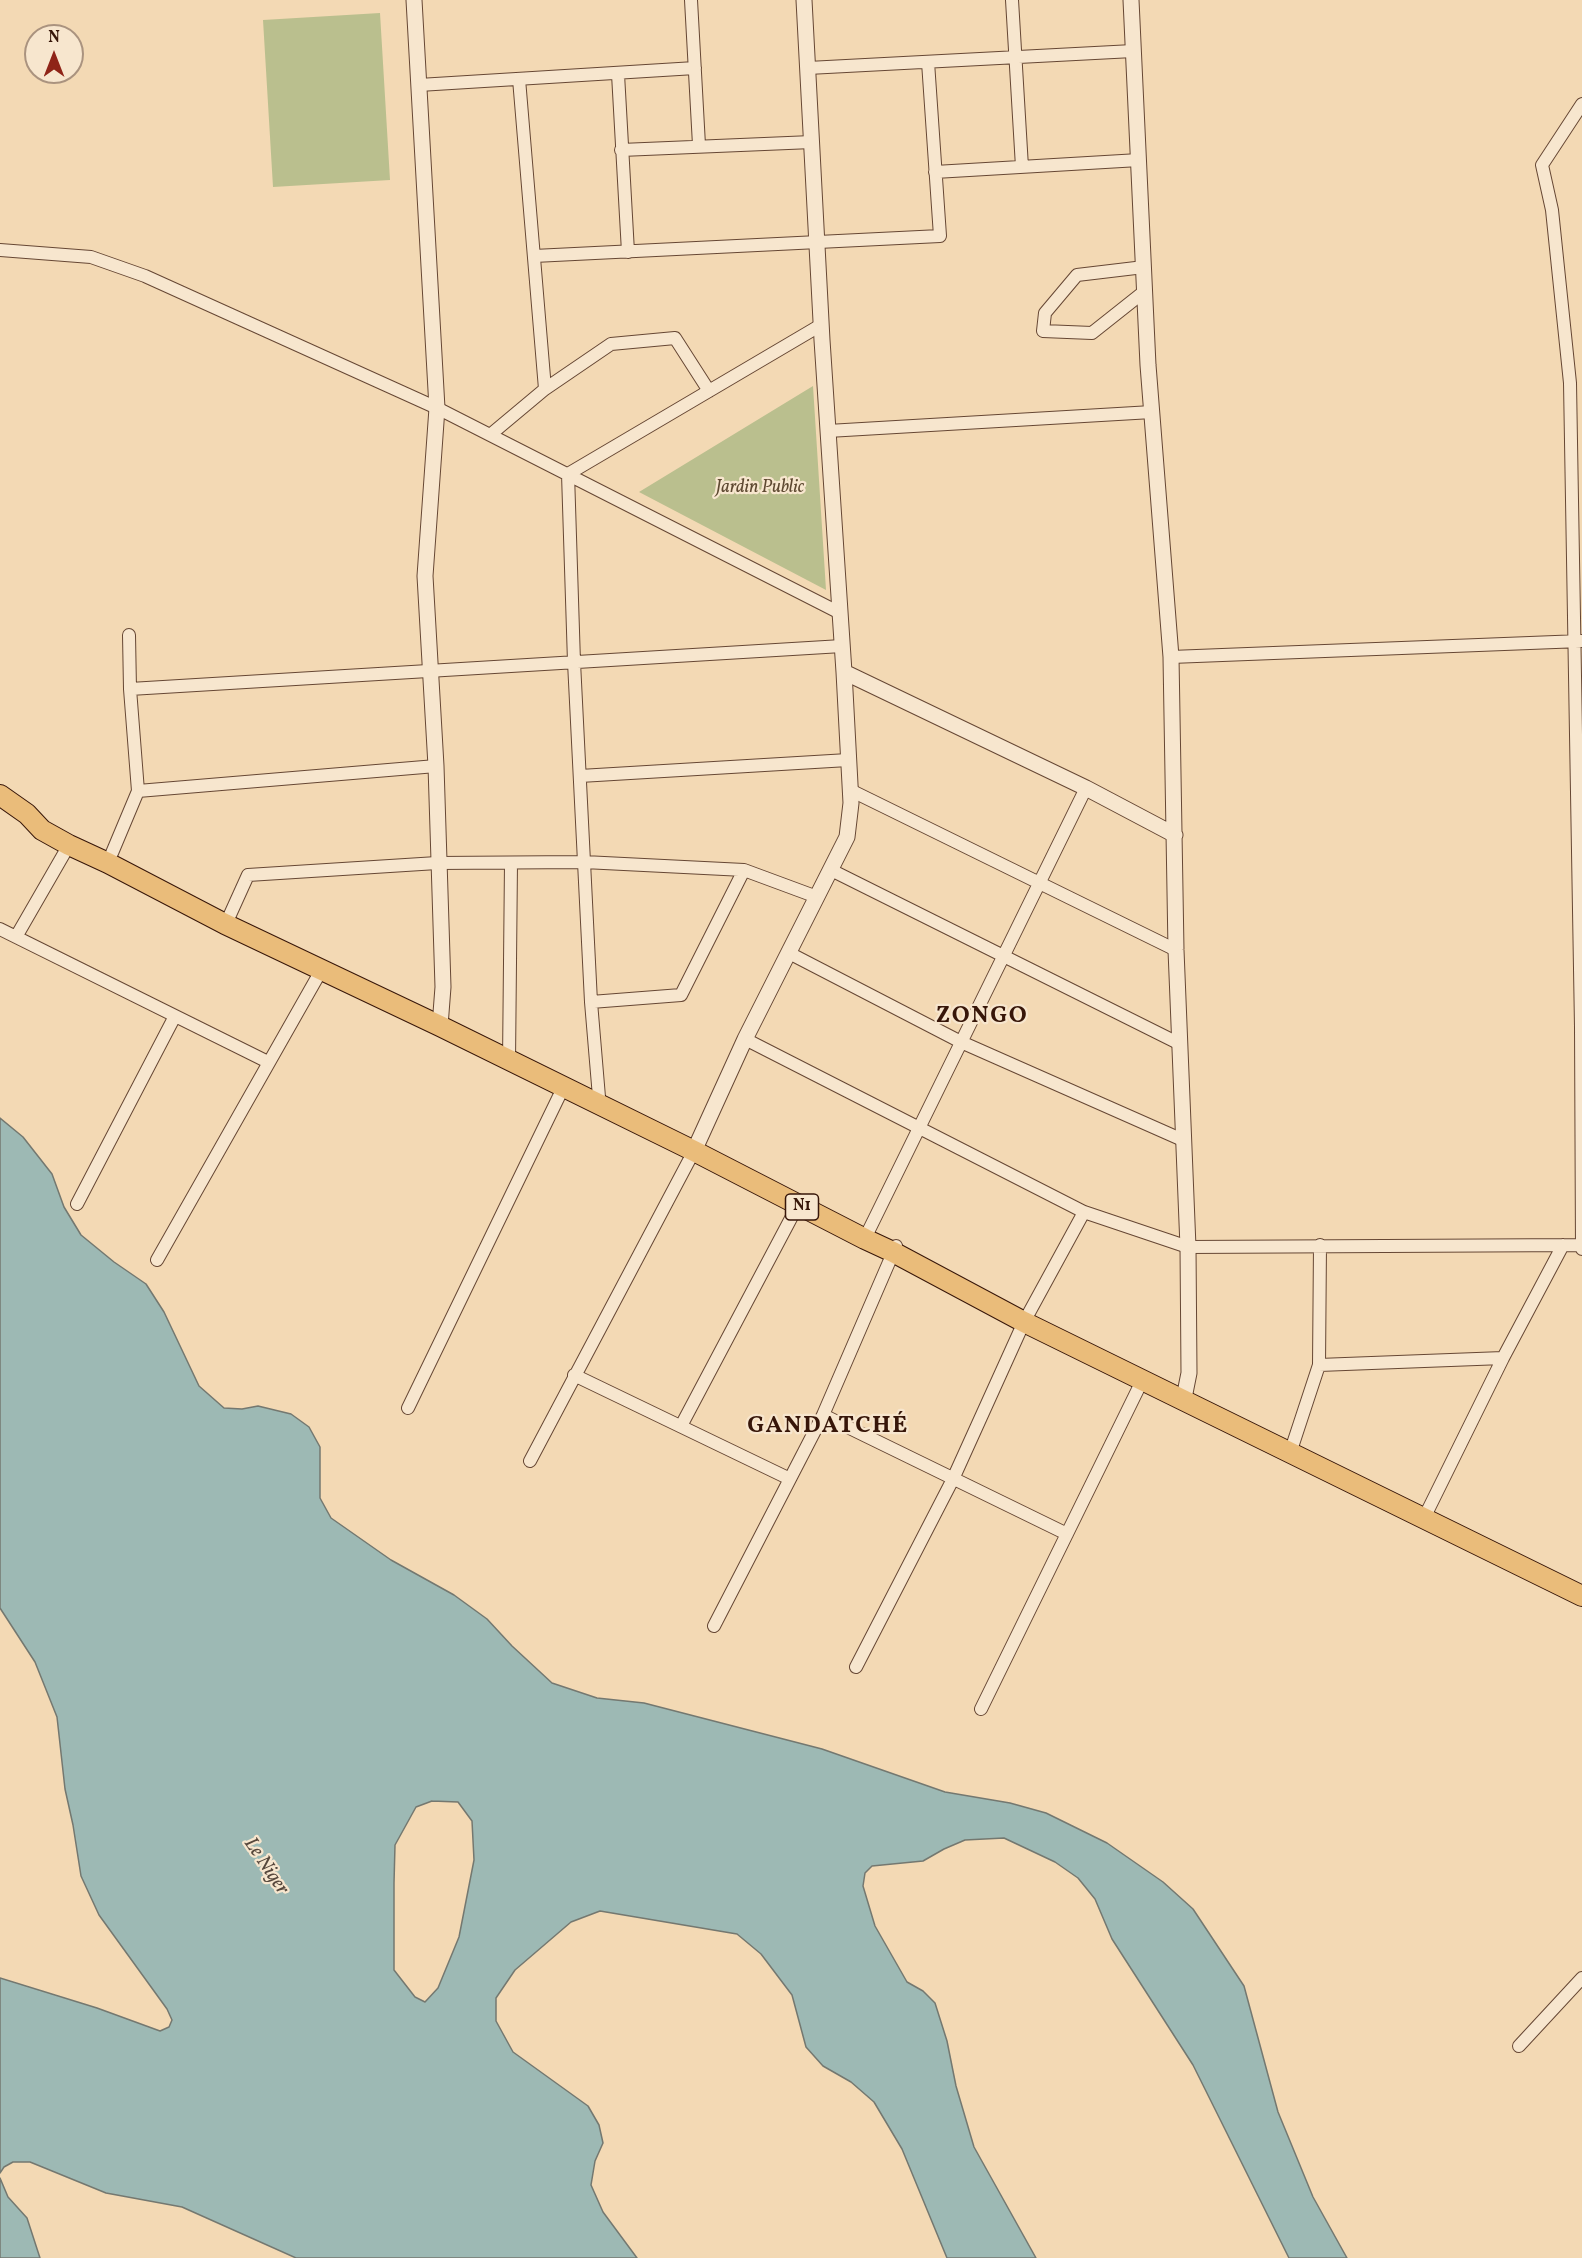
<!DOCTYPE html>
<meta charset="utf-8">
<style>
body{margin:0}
#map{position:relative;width:1582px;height:2258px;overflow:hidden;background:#f3d9b4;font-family:Vollkorn,serif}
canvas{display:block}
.north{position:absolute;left:24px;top:24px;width:60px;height:60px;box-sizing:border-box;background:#f7e6ce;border:2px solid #aa937f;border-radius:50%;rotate:0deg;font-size:16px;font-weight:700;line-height:24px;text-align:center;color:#371609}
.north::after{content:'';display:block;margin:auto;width:21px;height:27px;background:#8f2418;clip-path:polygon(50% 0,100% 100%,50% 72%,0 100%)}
</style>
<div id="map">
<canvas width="1582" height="2258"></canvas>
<div class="north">N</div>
</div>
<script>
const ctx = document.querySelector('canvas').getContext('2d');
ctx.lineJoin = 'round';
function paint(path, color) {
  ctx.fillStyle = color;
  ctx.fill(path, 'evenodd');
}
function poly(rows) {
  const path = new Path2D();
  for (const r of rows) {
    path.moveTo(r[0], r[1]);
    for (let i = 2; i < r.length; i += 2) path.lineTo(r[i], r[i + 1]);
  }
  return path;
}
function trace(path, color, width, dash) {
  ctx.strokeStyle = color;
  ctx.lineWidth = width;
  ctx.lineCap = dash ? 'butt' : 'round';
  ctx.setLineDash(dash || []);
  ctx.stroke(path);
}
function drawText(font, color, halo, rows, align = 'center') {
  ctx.font = font + ' Vollkorn,serif';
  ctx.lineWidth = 4.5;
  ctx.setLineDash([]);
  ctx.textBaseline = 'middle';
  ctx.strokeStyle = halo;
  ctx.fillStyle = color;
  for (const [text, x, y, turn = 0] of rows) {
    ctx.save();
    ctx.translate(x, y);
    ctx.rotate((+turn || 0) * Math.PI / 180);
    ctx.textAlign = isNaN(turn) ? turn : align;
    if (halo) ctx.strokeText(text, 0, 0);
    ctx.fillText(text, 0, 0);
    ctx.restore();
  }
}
paint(poly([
 [380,13,390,180,273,187,263,20],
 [813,386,826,590,639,492]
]), '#babf8e');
const water = poly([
 [0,1118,23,1137,52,1174,64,1207,81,1235,114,1262,146,1284,164,1312,199,1386,224,1408,242,1409,258,1406,291,1414,309,1427,320,1447,320,1498,331,1518,391,1560,454,1595,487,1619,512,1646,552,1683,597,1698,644,1703,822,1749,945,1792,1010,1803,1046,1813,1107,1843,1163,1882,1193,1909,1244,1986,1278,2112,1313,2197,1347,2258,1289,2258,1193,2065,1112,1939,1095,1899,1078,1878,1055,1862,1004,1838,965,1840,944,1849,923,1861,872,1866,865,1873,863,1886,875,1926,907,1982,923,1991,935,2003,947,2041,956,2086,974,2147,1036,2258,947,2258,902,2149,874,2102,851,2082,823,2066,806,2047,792,1995,761,1954,737,1934,600,1911,571,1922,515,1970,496,1998,496,2021,513,2052,588,2106,599,2125,603,2143,595,2161,591,2185,603,2212,637,2258,296,2258,182,2207,106,2193,30,2162,13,2162,4,2167,0,2173,0,1978,97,2008,160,2031,169,2027,172,2020,167,2009,99,1915,81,1876,73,1825,65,1789,57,1717,35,1662,0,1608,0,1118],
 [432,1801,458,1802,472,1821,474,1860,459,1937,438,1988,425,2002,415,1997,394,1970,394,1883,395,1845,416,1807,432,1801],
 [0,2178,8,2197,27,2218,40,2258,0,2258,0,2178]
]);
paint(water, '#9db9b4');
trace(water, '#747870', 1.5);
const minor = poly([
 [691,0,699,145],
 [1012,0,1022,167],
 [808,68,1133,51],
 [618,74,628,252],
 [519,79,545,389],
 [419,85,695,68],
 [1582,104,1542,165,1552,210,1570,383,1581,1027,1582,1249],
 [621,150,812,142],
 [935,172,1139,160],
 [0,250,91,257,145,276,437,408,840,613],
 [534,256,940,236,928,62],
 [1144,267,1077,275,1045,313,1043,331,1092,333,1145,291],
 [828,431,1152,412],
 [490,435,545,389,611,344,675,338,709,391],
 [1171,657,1581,641],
 [130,689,842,646],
 [580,776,848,760],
 [850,790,1176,950],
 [138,791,436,766],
 [112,853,138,791,130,689,129,635],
 [831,870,1180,1044],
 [229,917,248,875,437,863,584,862,744,870,817,897],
 [0,929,268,1062],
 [16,937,69,845],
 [789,953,961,1042,1185,1141],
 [591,1002,681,995,744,870],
 [745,1039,1084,1212,1188,1247,1581,1245],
 [509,1061,511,863],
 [599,1097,591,1002,574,662,568,474,821,325],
 [77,1204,175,1016],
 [868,1232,1086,788],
 [157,1260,322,969],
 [1319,1365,1503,1358],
 [574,1375,790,1479],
 [408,1408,563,1088],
 [823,1415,1067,1534],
 [681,1426,798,1205],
 [1293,1444,1319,1365,1320,1245],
 [530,1461,694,1151],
 [1428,1510,1503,1358,1563,1245],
 [714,1626,823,1415,896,1246],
 [856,1667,953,1479,1024,1322,1084,1212],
 [981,1709,1143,1379],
 [1519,2046,1582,1978]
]);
const tertiary = poly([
 [414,0,437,408,425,576,436,766,443,987,440,1026],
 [1131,0,1148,365,1171,657,1176,950,1188,1247,1189,1373,1184,1398],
 [844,672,1086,788,1175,835],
 [694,1151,745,1039,847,837,851,803,844,672,822,340,804,0]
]);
const primary = poly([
 [0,795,27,814,42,830,69,845,108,863,225,924,440,1026,694,1151,865,1239,893,1252,1024,1322,1582,1596]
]);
trace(minor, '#664734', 14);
trace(tertiary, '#664734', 17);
trace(primary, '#371609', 22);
trace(minor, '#f7e6ce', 12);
trace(tertiary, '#f7e6ce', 15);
trace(primary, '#eabc7a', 20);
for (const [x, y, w] of [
 [802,1207,33]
]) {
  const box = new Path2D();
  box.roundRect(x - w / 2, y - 13, w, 26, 4.5);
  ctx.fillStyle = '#f7e6ce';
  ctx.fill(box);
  trace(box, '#371609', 1.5);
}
drawText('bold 16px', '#371609', null, [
 ["N1",802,1207]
]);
drawText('italic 18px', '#5e4931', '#f7e6ce', [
 ["Jardin Public",760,489]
]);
drawText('italic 20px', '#56473c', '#f7e6ce', [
 ["Le Niger",265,1867,56]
]);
ctx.letterSpacing = '1.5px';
drawText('bold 24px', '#371609', '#f7e6ce', [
 ["ZONGO",982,1018],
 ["GANDATCHÉ",828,1428]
]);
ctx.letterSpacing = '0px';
</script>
